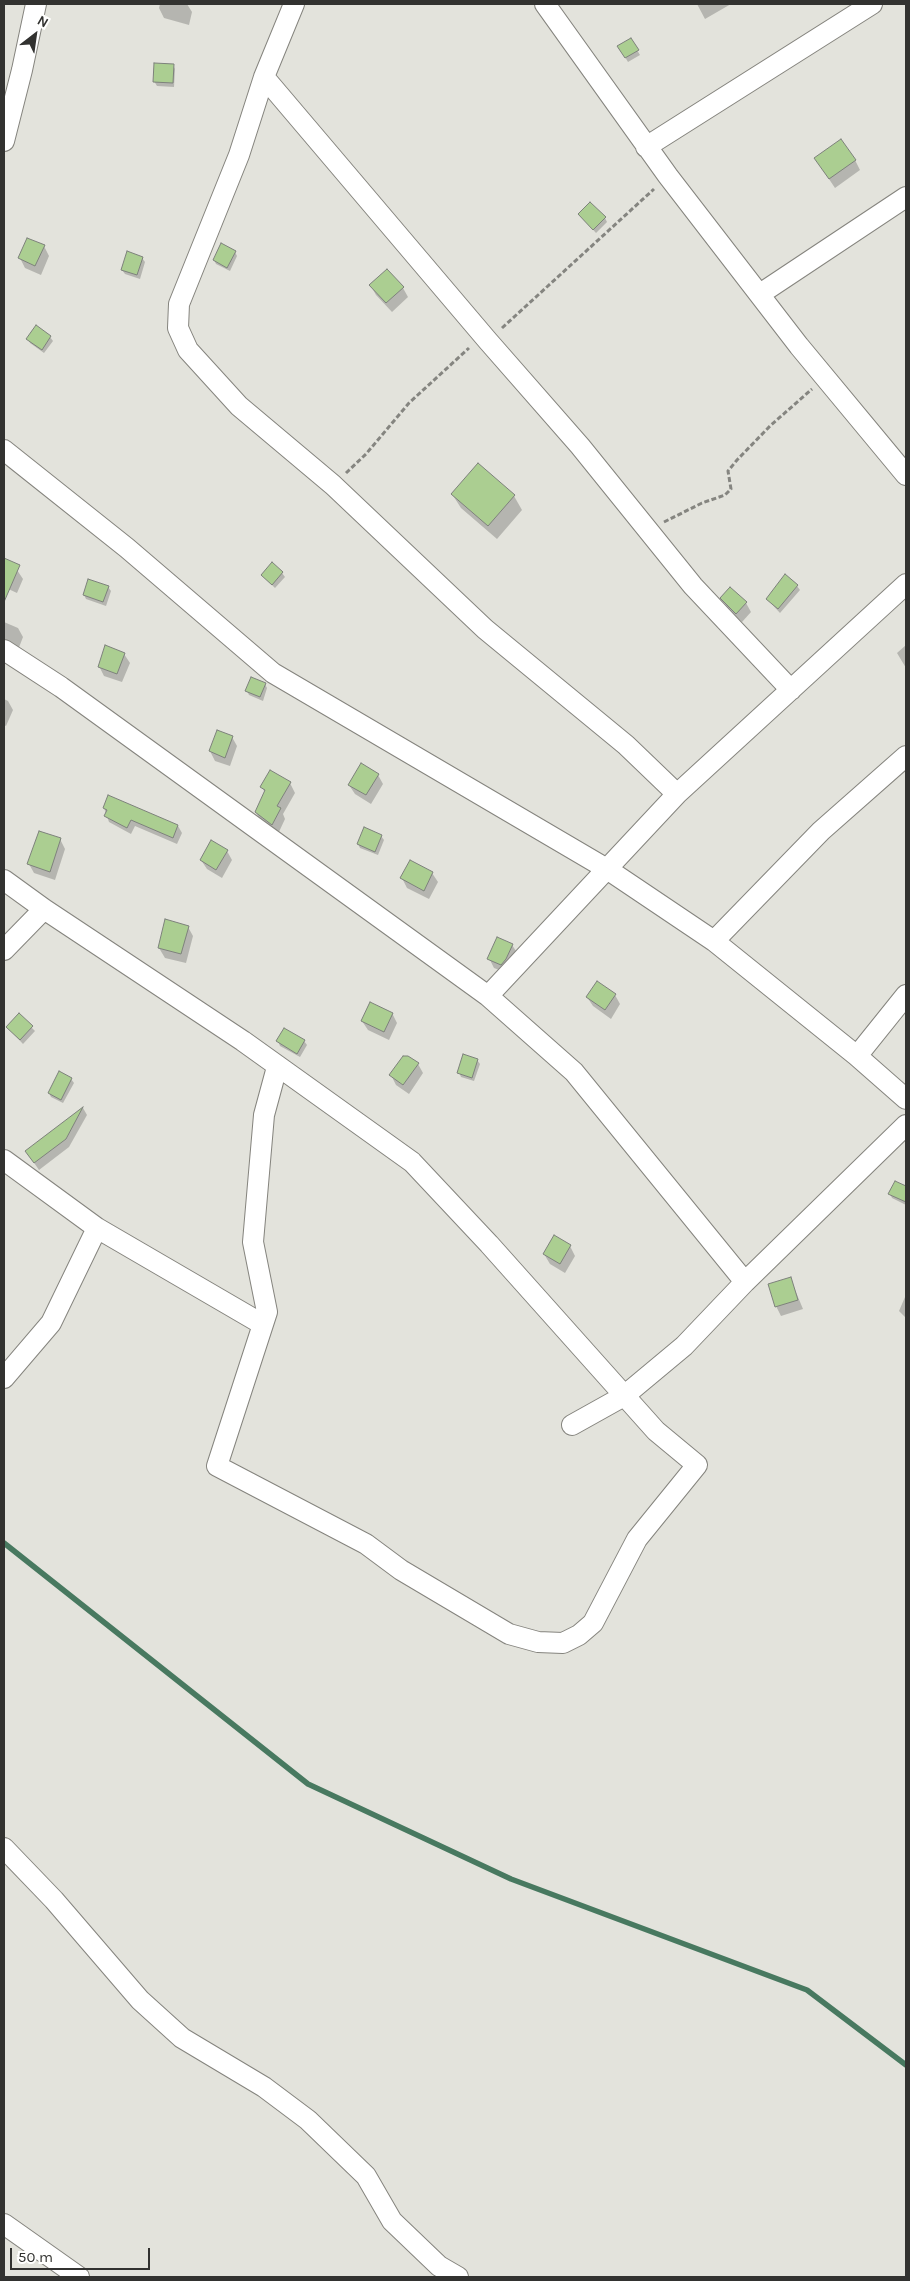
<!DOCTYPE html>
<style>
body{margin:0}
#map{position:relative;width:910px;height:2281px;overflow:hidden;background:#e3e3dc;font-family:Karla,sans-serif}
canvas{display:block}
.frame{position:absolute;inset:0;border:5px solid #323230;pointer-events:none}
.north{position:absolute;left:10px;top:10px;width:50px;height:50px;-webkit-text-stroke:4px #fffffe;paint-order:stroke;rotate:30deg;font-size:14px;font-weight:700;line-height:20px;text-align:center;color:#323230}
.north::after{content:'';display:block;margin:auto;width:18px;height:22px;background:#323230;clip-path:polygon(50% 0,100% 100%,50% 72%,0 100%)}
.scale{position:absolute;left:10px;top:2248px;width:140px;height:22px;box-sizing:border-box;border:2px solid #323230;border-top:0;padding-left:6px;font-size:15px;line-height:18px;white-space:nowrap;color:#323230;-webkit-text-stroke:4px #fffffe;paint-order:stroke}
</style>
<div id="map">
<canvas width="910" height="2281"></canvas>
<div class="frame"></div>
<div class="north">N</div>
<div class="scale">50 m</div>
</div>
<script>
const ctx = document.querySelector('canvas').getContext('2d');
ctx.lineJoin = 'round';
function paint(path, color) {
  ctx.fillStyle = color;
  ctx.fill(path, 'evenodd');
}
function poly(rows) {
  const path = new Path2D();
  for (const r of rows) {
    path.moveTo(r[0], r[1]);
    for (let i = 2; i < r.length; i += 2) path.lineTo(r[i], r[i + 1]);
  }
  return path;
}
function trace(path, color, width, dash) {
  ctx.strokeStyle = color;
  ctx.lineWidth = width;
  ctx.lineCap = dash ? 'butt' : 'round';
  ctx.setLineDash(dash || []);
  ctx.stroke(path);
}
paint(poly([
 [160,4,187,4,192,12,189,25,164,18,159,8],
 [697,4,731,4,705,19],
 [631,40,640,55,628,62,619,47],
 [173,65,175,69,174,87,157,86,154,81],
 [855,160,860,170,835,188,821,167],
 [579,214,605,218,607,222,596,233],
 [44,246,49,256,41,275,25,268,20,258],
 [235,252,237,256,230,271,216,264,214,260],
 [142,258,145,262,140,279,125,274,122,270],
 [371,286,403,288,408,297,392,312,376,295],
 [50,337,53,341,44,353,30,343,28,339],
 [452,494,514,496,522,510,497,539,461,508],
 [4,564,17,570,23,579,17,593,4,587],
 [282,573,285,577,275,588,262,575],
 [797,586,800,590,780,613,767,599],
 [108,587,111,591,106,606,86,599,84,595],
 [722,598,746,603,751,612,742,622,727,607],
 [4,622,18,628,23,637,18,650,4,649],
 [906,645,906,668,897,653],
 [124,654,130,663,122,682,104,676,99,666],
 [265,684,267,688,263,701,249,695,247,691],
 [4,699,8,701,13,710,6,726,4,725],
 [232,737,237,746,230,766,215,761,210,751],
 [378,775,383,784,371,804,355,794,349,785],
 [290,783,295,793,283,814,285,819,278,834,261,822,256,812,265,793,262,787],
 [109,797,178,826,182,833,177,844,135,826,131,834,109,822,104,808],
 [381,836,384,840,378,855,360,848,358,844],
 [60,839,65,849,55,880,34,873,29,864],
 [227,851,232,860,222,878,207,869,201,860],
 [432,873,438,882,429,899,407,888,402,878],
 [188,927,193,936,186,963,165,958,159,948],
 [512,945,518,954,507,973,494,968,489,958],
 [615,995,620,1004,611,1019,593,1006,587,997],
 [392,1013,397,1023,389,1040,368,1030,362,1021],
 [19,1015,35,1031,23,1044,8,1028],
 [278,1041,304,1041,307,1045,300,1057,280,1046],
 [477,1060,480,1064,474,1081,461,1077,459,1072],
 [418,1064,423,1073,409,1094,396,1085,391,1075],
 [71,1079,74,1083,63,1103,51,1097,49,1093],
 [83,1108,87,1115,69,1147,39,1170,26,1151],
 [895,1182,906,1187,906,1205,892,1198,890,1194],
 [570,1246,575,1256,565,1273,550,1264,544,1254],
 [790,1278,803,1309,781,1316,776,1306],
 [905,1297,906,1297,906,1318,899,1311]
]), '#0003');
trace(poly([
 [4,1543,308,1784,511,1879,807,1990,906,2065]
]), '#487960', 5.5);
const building = poly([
 [631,38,639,50,625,58,617,46,631,38],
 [154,63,174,64,173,83,153,82,154,63],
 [841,139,856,160,829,179,814,158,841,139],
 [590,202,606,217,593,230,578,214,590,202],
 [27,238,45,245,35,266,18,258,27,238],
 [221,243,236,251,227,268,213,260,221,243],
 [127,251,143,257,137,275,121,270,127,251],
 [387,269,404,287,386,303,369,285,387,269],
 [36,325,51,336,42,350,26,339,36,325],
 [478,463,515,495,488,526,451,494,478,463],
 [4,558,20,565,4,602,4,558],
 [272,562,283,572,272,585,261,575,272,562],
 [785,574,798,585,778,609,766,599,785,574],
 [88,579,109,586,103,602,83,595,88,579],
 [730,587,747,602,736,614,720,598,730,587],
 [105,645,125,653,117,674,98,667,105,645],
 [251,677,266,683,260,697,245,691,251,677],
 [217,730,233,736,225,758,209,751,217,730],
 [361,763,379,774,366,795,348,785,361,763],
 [270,770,291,782,277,806,281,808,272,825,255,812,265,790,260,787,270,770],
 [108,795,178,825,173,838,131,820,127,828,104,816,107,810,103,808,108,795],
 [364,827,382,835,375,852,357,844,364,827],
 [39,831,61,838,50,872,27,864,39,831],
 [211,840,228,850,216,870,200,860,211,840],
 [410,860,433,872,424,891,400,878,410,860],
 [165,919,189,926,181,954,158,948,165,919],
 [497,937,513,944,506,959,501,965,487,959,497,937],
 [597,981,616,994,605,1010,586,997,597,981],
 [370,1002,393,1013,384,1032,361,1021,370,1002],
 [19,1013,33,1026,20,1040,6,1027,19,1013],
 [284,1028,305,1040,297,1054,276,1041,284,1028],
 [463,1054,478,1059,472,1078,457,1073,463,1054],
 [403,1056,408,1056,419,1063,403,1085,389,1075,403,1056],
 [59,1071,72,1078,61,1100,48,1093,59,1071],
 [83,1107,66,1139,34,1163,25,1151,83,1107],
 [895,1181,906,1186,906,1202,888,1194,895,1181],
 [554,1235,571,1245,560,1264,543,1254,554,1235],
 [791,1277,798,1300,775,1307,768,1284,791,1277]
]);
paint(building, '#abce91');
trace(building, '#7d817b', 1);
const street = poly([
 [294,4,264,77,239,155,179,304,178,328,188,350,239,406,333,485,485,629,626,745,677,794],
 [545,4,668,176,799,346,906,475],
 [264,77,488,341,580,446,693,586,791,690],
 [4,141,22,70,36,4],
 [646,147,872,4],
 [760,294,906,197],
 [4,450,127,548,273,673,607,869,714,941,857,1056,906,1099],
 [4,650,61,687,488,996,574,1072,745,1282],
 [4,880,44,909,243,1041,412,1162,489,1244,656,1431,697,1465,637,1539,593,1623,579,1635,563,1643,538,1642,509,1634,401,1570,366,1544,217,1466,267,1312,253,1242,264,1115,277,1067],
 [714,941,821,831,906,756],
 [4,950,44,909],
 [488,996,677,794,906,584],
 [857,1056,906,995],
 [4,1160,97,1228,262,1324],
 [4,1378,51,1323,97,1228],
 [572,1425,624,1396,684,1346,745,1282,906,1125],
 [4,1848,54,1900,140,2000,182,2038,264,2087,308,2120,366,2176,392,2221,439,2266,458,2277],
 [4,2224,79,2277]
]);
trace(street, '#85847e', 22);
trace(poly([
 [502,328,654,189],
 [346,473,366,454,409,403,469,348],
 [664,522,702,503,725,495,731,489,728,471,737,460,770,426,812,389]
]), '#858580', 3, [5, 2.5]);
trace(street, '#fff', 20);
</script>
